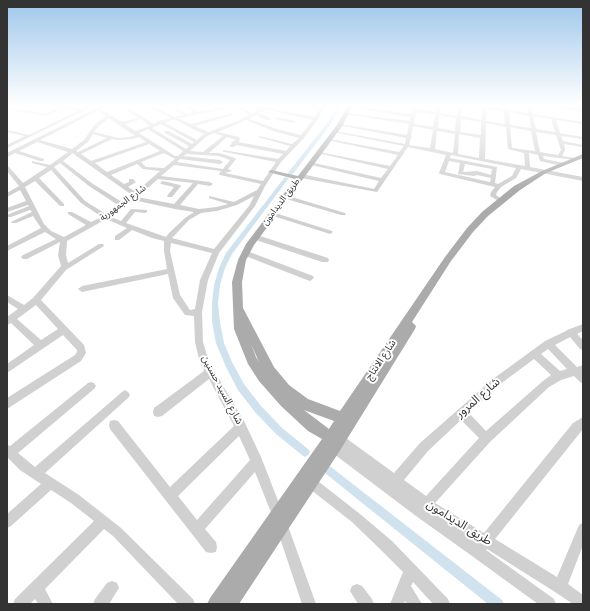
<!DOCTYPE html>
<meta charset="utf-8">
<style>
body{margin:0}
#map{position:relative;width:590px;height:611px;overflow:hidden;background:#fff;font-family:Arial,sans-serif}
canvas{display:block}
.frame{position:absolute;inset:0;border:8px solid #333;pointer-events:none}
</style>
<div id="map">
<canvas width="590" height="611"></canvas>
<div class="frame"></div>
</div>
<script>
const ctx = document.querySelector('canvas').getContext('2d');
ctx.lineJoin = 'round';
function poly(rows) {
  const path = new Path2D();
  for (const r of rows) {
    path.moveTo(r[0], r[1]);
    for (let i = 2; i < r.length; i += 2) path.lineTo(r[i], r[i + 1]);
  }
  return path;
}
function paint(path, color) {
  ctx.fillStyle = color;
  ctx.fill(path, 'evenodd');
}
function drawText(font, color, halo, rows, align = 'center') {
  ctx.font = font + ' Arial,"Noto Sans Arabic",sans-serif';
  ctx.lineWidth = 4;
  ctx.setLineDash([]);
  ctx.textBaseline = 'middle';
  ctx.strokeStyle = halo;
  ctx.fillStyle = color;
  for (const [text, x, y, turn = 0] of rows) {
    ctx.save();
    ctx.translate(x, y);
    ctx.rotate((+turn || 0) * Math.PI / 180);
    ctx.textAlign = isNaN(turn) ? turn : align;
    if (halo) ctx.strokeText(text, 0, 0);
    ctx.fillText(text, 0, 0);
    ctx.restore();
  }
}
paint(poly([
 [339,105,343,105,330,125,292,175,288,175,288,173,327,123,339,105],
 [285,177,289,178,232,254,225,268,220,285,218,303,220,322,224,343,232,362,244,384,261,406,282,428,308,449,310,452,308,455,305,457,302,455,276,434,255,412,238,390,226,367,216,343,212,322,212,303,214,285,219,268,226,253,285,177],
 [328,465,331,467,502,600,504,604,488,604,325,473,323,470,325,467,328,465]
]), '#cfe2ee');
paint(poly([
 [38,105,43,105,38,108,36,108,36,106,38,105],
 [90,105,95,105,7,148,7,145,25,136,7,132,7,130,29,135,78,111,65,108,46,116,12,110,11,108,46,114,65,106,82,109,90,105],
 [103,105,109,105,101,109,122,122,138,118,124,108,125,106,154,124,158,121,171,118,145,105,150,105,175,117,183,115,166,105,171,105,187,114,193,112,183,105,188,105,198,112,231,105,241,105,240,106,252,113,257,111,246,105,251,105,260,109,263,107,262,105,272,105,270,107,282,111,315,117,319,110,284,105,320,108,321,105,325,105,318,119,304,138,281,162,265,186,255,206,219,253,208,280,202,312,203,342,209,362,245,423,261,457,284,516,282,520,286,522,288,526,316,604,302,604,276,526,278,522,274,520,255,472,205,529,216,542,217,547,216,552,211,553,206,552,110,429,109,425,110,421,114,420,118,421,170,487,234,426,209,379,162,416,158,417,154,416,153,412,154,408,204,371,200,363,195,342,194,316,185,315,173,298,168,274,82,292,78,289,82,286,167,269,164,251,164,241,152,238,132,230,119,240,115,240,115,236,127,228,106,219,67,241,66,255,68,263,99,244,103,244,104,246,66,270,41,300,84,345,86,353,81,361,7,409,7,398,75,355,77,352,77,350,63,335,7,373,7,364,34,345,11,323,7,325,7,317,18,309,7,302,7,295,24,305,33,298,61,266,58,255,60,242,27,259,23,259,21,257,23,255,56,239,45,232,7,251,7,246,41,228,33,216,16,223,12,223,11,222,32,212,30,210,11,217,7,217,7,215,29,206,28,205,7,212,7,208,26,201,20,190,7,197,7,193,19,186,7,171,7,166,9,167,23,183,47,167,32,163,32,161,50,165,68,152,37,142,19,151,44,159,44,161,40,161,15,153,7,157,7,153,103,105],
 [236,107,249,115,238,121,208,132,195,126,233,115,233,113,191,124,178,118,236,107],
 [267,109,281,113,313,120,301,135,277,129,249,119,256,115,266,120,270,120,270,118,259,113,267,109],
 [97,111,106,116,95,124,84,140,72,149,40,140,97,111],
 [109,118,132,134,135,135,131,137,118,138,94,132,99,126,109,118],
 [141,119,150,126,135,131,125,124,141,119],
 [174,119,189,127,204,134,197,140,165,123,174,119],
 [246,120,273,131,299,138,292,144,260,136,258,137,290,146,286,151,238,142,240,140,239,137,218,132,246,120],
 [161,124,194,142,192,144,169,131,165,131,165,133,189,146,186,149,152,128,161,124],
 [148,129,183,151,178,156,175,156,139,133,148,129],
 [214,133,223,136,203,152,190,151,207,136,214,133],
 [93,134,107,138,78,152,76,151,88,142,93,134],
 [139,137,146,142,91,161,81,154,112,139,118,140,132,139,139,137],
 [227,137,236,140,232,142,230,146,230,147,234,147,236,145,283,154,278,159,223,150,223,152,225,152,276,162,263,181,225,173,232,171,228,169,236,159,235,158,219,153,209,153,227,137],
 [149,144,160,151,107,172,95,163,149,144],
 [73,153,75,155,132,195,122,202,93,184,63,161,73,153],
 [164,153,175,159,164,168,146,167,141,162,164,153],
 [187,154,219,156,230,160,223,169,177,162,180,159,220,164,223,162,220,160,183,156,187,154],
 [60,163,89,186,118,205,106,214,85,201,54,167,60,163],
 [137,164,143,169,160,171,136,192,128,187,136,182,133,179,129,179,129,182,124,184,111,175,137,164],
 [174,165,221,171,219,174,220,175,261,184,257,190,234,202,209,196,209,198,228,204,217,207,199,209,180,205,198,184,210,186,213,184,210,182,161,176,174,165],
 [51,170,81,203,102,217,91,222,72,212,68,212,68,214,86,225,64,237,51,231,44,224,25,187,35,181,60,206,64,206,64,204,39,178,51,170],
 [158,179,193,183,174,204,137,197,158,179],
 [254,196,249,206,214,249,172,238,189,220,201,213,217,211,237,205,254,196],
 [133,200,175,209,194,212,185,218,169,233,166,237,126,223,135,212,145,213,147,212,147,210,131,209,121,221,111,217,133,200],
 [171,243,212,253,200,280,195,309,190,310,180,295,170,251,171,243],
 [36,305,58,329,41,340,17,319,36,305],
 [239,436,250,460,197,520,178,496,239,436],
 [131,105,136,105,138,107,135,108,131,105],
 [413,105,417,105,416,109,436,112,437,105,441,105,440,113,457,116,458,105,462,105,461,116,481,120,482,108,469,105,486,105,486,106,504,109,505,105,507,105,508,110,528,113,527,105,531,105,533,114,583,122,583,124,556,120,560,133,583,137,583,139,561,136,563,141,583,145,583,147,564,144,565,150,562,156,575,158,575,160,543,156,544,159,564,163,564,165,562,166,540,161,538,155,529,153,530,167,583,177,583,181,521,169,516,178,501,187,497,192,496,195,503,200,500,202,490,196,491,192,495,187,440,174,439,173,446,155,408,147,377,192,301,178,298,176,301,174,374,189,379,181,307,164,310,162,381,178,388,169,317,153,319,152,390,166,398,155,327,140,329,139,399,152,404,146,333,132,335,131,405,144,406,138,338,125,340,124,407,135,409,124,345,114,347,113,410,121,410,117,348,107,350,106,411,114,413,105],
 [486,109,504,112,505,124,486,121,486,109],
 [416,112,435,115,433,127,414,124,416,112],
 [509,112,529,116,531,128,510,125,509,112],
 [439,115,456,118,455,131,438,128,439,115],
 [533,116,551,119,555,132,536,129,533,116],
 [461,119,481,122,481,135,460,132,461,119],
 [486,123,506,127,508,149,524,153,525,166,485,159,486,123],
 [413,126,433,130,430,148,409,145,411,138,412,137,411,136,413,126],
 [510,127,531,131,535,151,512,148,510,127],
 [437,131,455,134,453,153,435,149,437,131],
 [536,132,556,135,561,150,558,155,540,152,536,132],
 [459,134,480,138,479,158,458,154,459,134],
 [451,155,516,168,512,176,498,184,495,183,497,167,450,158,451,155],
 [449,161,460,163,458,174,474,176,477,175,491,178,490,182,445,172,449,161],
 [465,164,492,169,491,175,477,171,463,172,465,164],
 [546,105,556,105,583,110,583,112,546,105],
 [277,117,295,121,295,122,293,123,275,119,275,118,277,117],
 [163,181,180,185,181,186,172,197,168,197,167,196,174,187,161,184,160,183,163,181],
 [285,195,345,213,346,214,345,215,341,215,283,198,282,197,285,195],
 [272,212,332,231,333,232,330,234,270,215,269,214,272,212],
 [253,235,257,235,328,258,329,260,328,262,322,262,253,239,253,235],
 [243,251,247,251,313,276,314,278,310,281,307,280,243,255,242,253,243,251],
 [583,324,583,331,577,334,583,340,583,350,580,349,570,337,555,345,577,367,583,365,583,383,580,382,574,376,561,380,549,387,490,442,435,503,484,533,573,423,583,417,583,429,495,539,557,577,579,525,583,523,583,545,568,584,583,595,583,604,573,604,555,592,487,549,486,550,554,599,556,604,538,604,472,556,416,516,330,451,329,447,330,443,334,442,336,443,334,438,335,434,339,433,394,473,420,443,493,379,545,341,566,331,567,330,583,324],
 [548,349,567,369,560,371,541,354,548,349],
 [534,359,551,375,543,381,486,431,469,413,499,385,534,359],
 [461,420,479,438,426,496,404,480,428,451,461,420],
 [91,382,94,383,96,386,94,389,18,453,35,467,122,392,125,390,128,392,130,395,128,398,45,473,79,495,121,528,193,599,195,604,178,604,113,536,104,529,45,589,53,604,38,604,35,599,30,604,13,604,15,599,94,521,71,503,51,490,11,526,7,528,7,514,41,484,20,470,7,457,7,445,10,446,88,383,91,382],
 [310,476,314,478,360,514,392,541,448,599,450,604,433,604,413,582,411,586,422,604,407,604,405,601,404,604,390,604,403,572,382,551,352,522,306,486,304,482,306,478,310,476],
 [112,581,117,583,119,588,109,604,93,604,95,599,107,583,112,581],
 [357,584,362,586,372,599,374,604,358,604,350,591,352,586,357,584]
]), '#d0d0d0');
paint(poly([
 [348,105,353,105,343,125,254,245,246,260,242,282,243,308,274,367,289,385,308,399,340,411,445,257,467,228,482,212,514,186,542,171,583,154,583,158,546,173,520,190,488,216,473,232,451,261,412,322,416,326,415,329,339,452,239,604,207,604,210,598,322,439,308,431,281,406,259,381,248,364,234,329,232,282,238,260,246,244,295,179,268,172,271,170,298,176,337,125,348,105],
 [251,344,259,362,256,357,251,344],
 [304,410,334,421,329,429,304,410]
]), '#ababab');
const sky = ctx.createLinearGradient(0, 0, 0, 191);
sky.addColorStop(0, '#9ec6ea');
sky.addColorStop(0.55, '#fff');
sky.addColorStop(1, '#ffffff00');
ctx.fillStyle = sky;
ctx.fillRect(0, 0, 590, 191);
drawText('9px', '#333', '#fff', [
 ["طريق الديدامون",281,202,-53],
 ["شارع الجمهورية",123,203,-36]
]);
drawText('10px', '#333', '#fff', [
 ["شارع الانتاج",381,360,-56],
 ["شارع السيد حسنين",222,390,62]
]);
drawText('12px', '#333', '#fff', [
 ["شارع المرور",478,398,-41],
 ["طريق الديدامون",459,523,32]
]);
</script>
